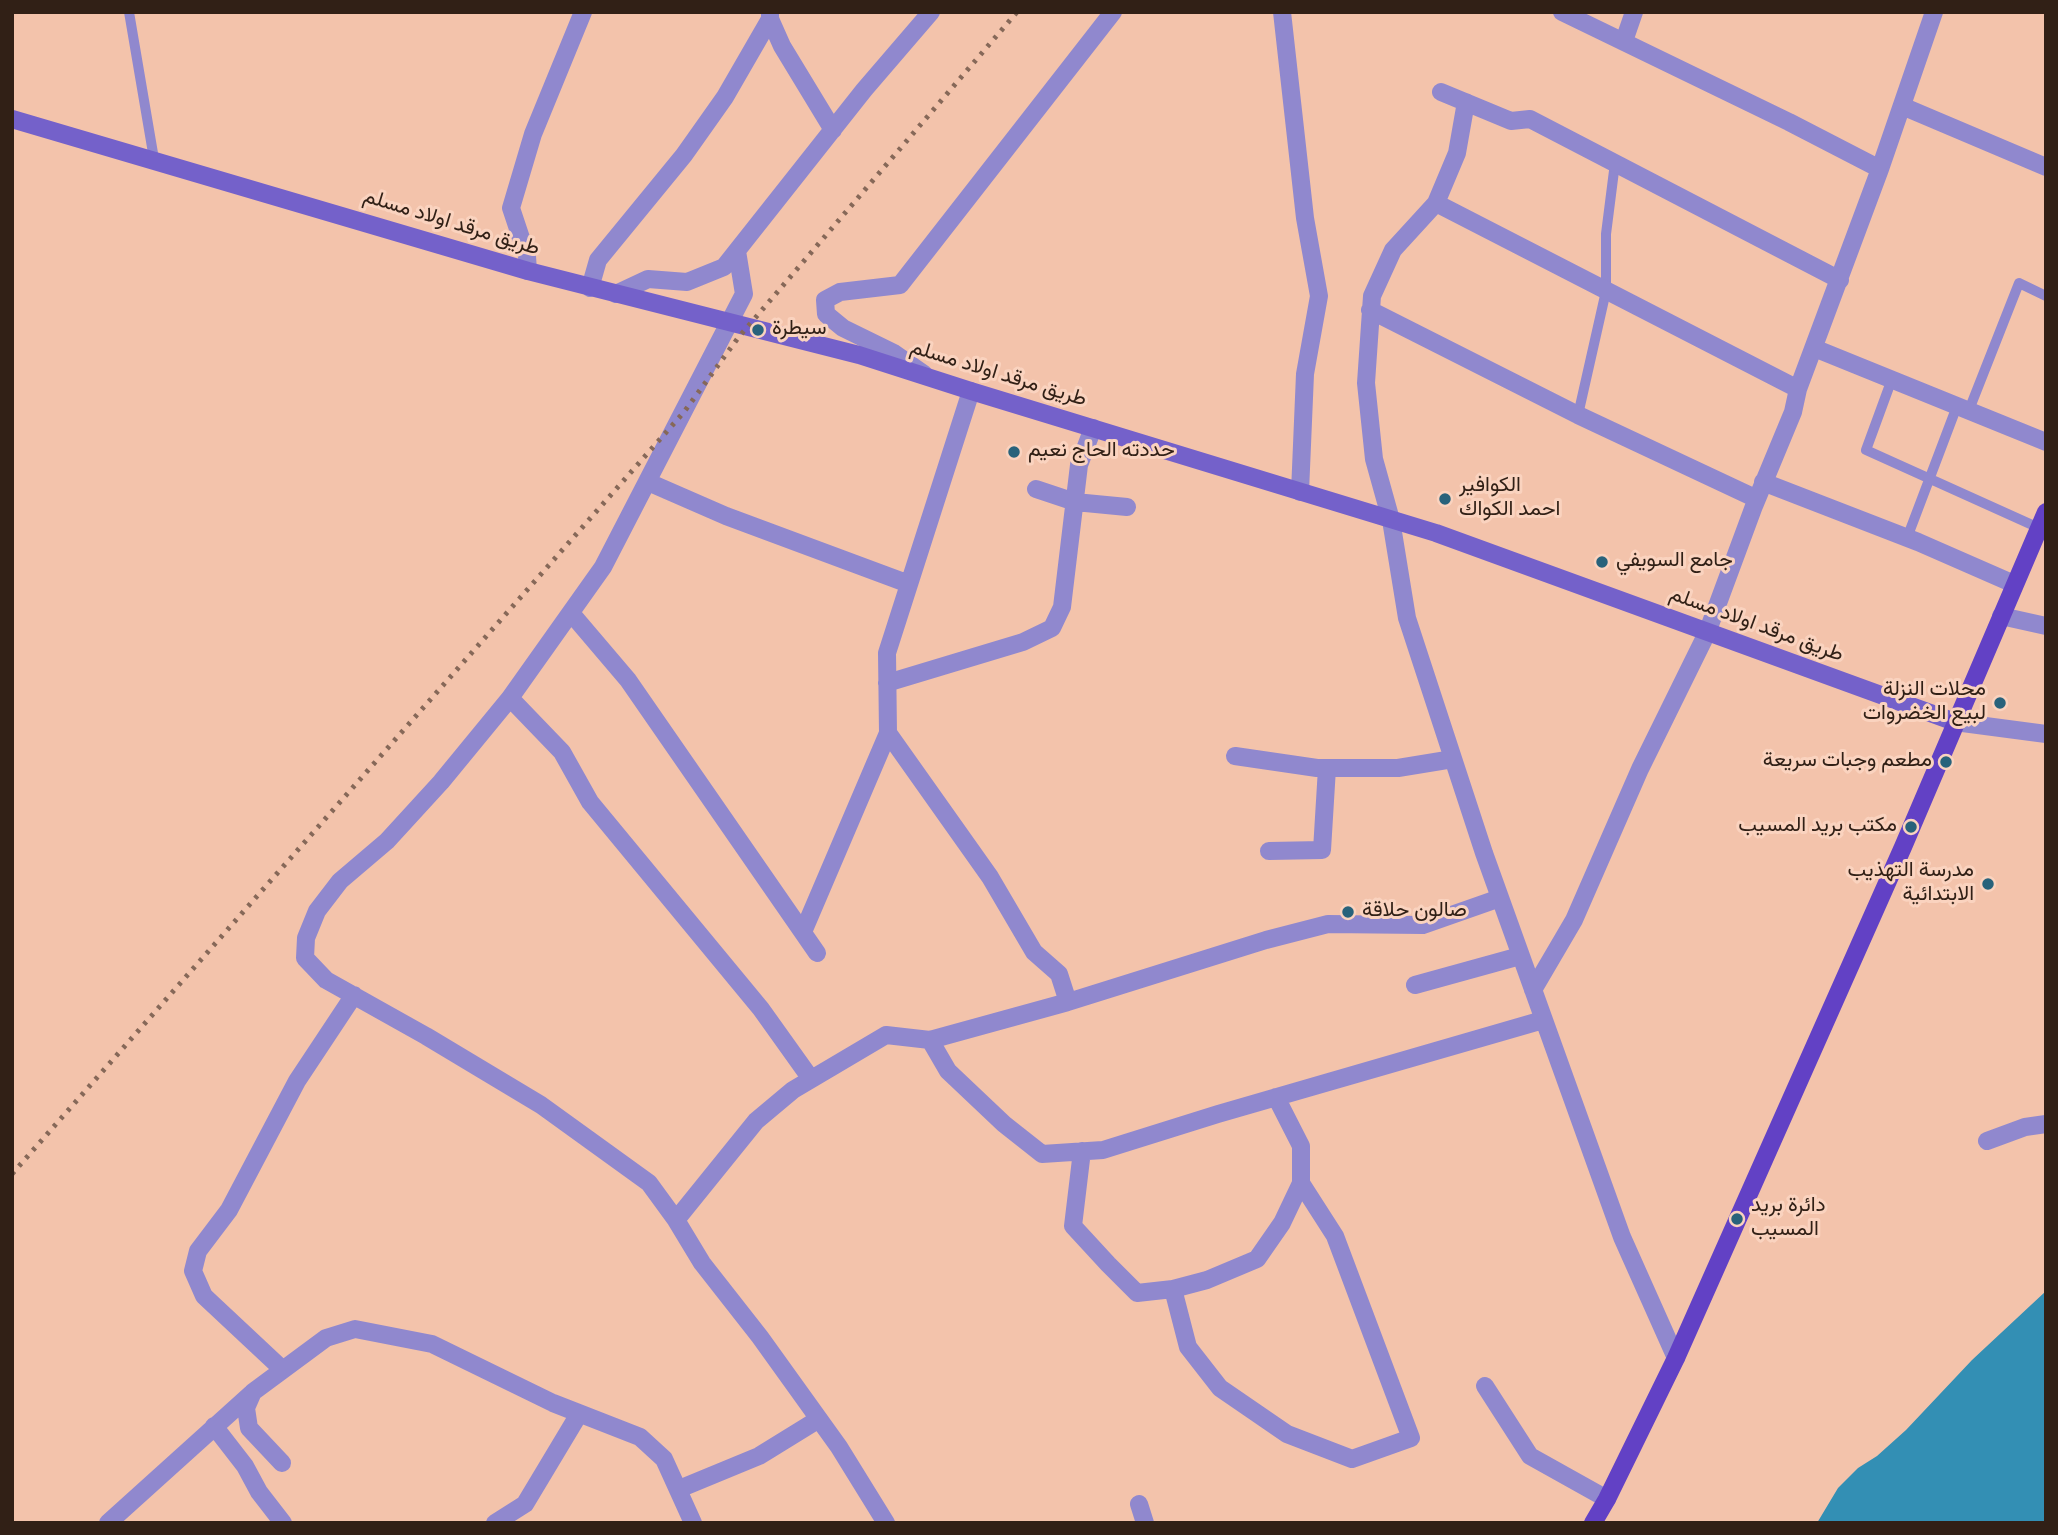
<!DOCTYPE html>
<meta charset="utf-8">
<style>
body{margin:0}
#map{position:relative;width:2058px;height:1535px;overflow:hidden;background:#f3c3ab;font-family:Overpass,sans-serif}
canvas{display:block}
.frame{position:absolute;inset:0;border:14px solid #312016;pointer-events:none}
</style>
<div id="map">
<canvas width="2058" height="1535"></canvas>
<div class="frame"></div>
</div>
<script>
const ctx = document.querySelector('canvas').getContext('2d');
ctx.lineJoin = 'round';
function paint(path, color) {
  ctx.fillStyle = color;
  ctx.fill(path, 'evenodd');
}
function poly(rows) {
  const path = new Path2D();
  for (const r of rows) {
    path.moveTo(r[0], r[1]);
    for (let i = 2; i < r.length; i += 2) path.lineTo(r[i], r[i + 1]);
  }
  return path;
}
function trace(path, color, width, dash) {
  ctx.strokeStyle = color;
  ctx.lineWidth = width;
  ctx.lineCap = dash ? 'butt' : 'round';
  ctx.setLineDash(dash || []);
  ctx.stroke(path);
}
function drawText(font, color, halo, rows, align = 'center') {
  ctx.font = font + ' Overpass,Vazirmatn,sans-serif';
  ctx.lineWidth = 6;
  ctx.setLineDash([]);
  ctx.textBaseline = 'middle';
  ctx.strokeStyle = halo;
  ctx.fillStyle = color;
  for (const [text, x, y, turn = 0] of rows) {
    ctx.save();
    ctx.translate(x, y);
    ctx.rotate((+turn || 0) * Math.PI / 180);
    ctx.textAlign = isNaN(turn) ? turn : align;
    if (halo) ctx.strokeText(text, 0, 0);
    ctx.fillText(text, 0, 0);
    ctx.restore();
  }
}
paint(poly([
 [2046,1291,2046,1523,1817,1523,1838,1488,1858,1468,1877,1456,1906,1430,1972,1360]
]), '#338fb4');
trace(poly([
 [129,12,154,159],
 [1892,379,1866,450,2039,528],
 [1969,410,2019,283,2046,296],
 [1578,415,1606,291,1606,234,1615,163],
 [1907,538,1957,406]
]), '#9088ce', 10);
trace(poly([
 [770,12,770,19,782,46,833,130],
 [1282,12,1305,218,1319,296,1305,374,1300,492],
 [1562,12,1789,122,1880,169],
 [1624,41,1634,12],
 [1441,92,1511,121,1530,119,1840,280],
 [1466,102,1457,153,1436,203,1393,250,1372,296,1366,383,1374,459,1391,520,1407,618,1484,853,1622,1237,1676,1358],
 [1902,106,2046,167],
 [1436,203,1798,389],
 [737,251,744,294,603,567,510,698,441,782,387,841,340,881,317,911,306,938,305,958,326,980,426,1036,541,1105,649,1183,676,1220,702,1263,760,1337,839,1447,886,1523],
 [528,271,527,256,511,208,533,134,583,12],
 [590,288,598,260,684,155,725,97,770,19],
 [616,294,648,279,687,282,724,267,864,90,931,12],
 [1370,310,1578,415,1757,499],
 [1814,348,2046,442],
 [924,374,894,353,843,328,826,314,825,300,840,292,900,285,1113,12],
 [648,482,726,516,909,584],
 [1763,482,1918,542,2014,584],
 [1036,489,1075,502,1127,507],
 [571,613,628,680,817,953],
 [2001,616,2046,626],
 [887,683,1023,642,1052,628,1062,607,1079,465,1093,428],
 [510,698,562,752,590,802,761,1009,811,1079],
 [1955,722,2046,734],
 [888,733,990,877,1034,952,1059,974,1068,1002],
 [1235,756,1317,768,1398,768,1453,759],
 [1269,851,1322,850,1327,768],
 [803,932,888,733,887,653,971,391],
 [1415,985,1520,956],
 [1533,990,1574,920,1640,769,1707,633,1754,506,1793,412,1798,389,1880,169,1934,12],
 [930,1040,1068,1002,1266,940,1328,924,1423,925,1500,898],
 [1987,1141,2025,1127,2046,1124],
 [1082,1151,1073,1226,1108,1264,1137,1293,1173,1289,1207,1280,1257,1259,1282,1223,1301,1183,1301,1146,1276,1097],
 [676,1220,756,1121,793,1090,886,1035,930,1040,948,1071,1004,1124,1042,1154,1103,1150,1218,1114,1543,1020],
 [1173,1289,1188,1347,1220,1388,1287,1434,1352,1459,1411,1438,1335,1236,1301,1183],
 [282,1369,204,1296,193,1271,198,1251,229,1210,297,1081,354,995],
 [1485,1386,1530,1456,1607,1499],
 [214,1426,245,1466,259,1492,283,1523],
 [282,1463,249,1428,246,1408,253,1392,326,1338,355,1329,432,1344,553,1403,640,1437,664,1459,693,1523],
 [679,1489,759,1456,819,1419],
 [1139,1504,1145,1523],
 [108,1523,251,1394],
 [495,1523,525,1504,579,1414]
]), '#9088ce', 18);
trace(poly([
 [12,119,528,271,859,355,971,391,1436,533,1955,722]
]), '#7461ca', 18);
trace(poly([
 [1593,1523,1607,1499,1676,1358,1903,847,2046,512]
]), '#6241c5', 18);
trace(poly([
 [12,1174,684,412,738,338,1017,12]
]), '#866858', 5, [3.5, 7]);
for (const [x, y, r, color] of [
 [758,330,7,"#28627b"],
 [1014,452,7,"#28627b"],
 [1445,499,7,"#28627b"],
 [1602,562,7,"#28627b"],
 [2000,703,7,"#28627b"],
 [1946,762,7,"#28627b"],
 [1911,827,7,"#28627b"],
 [1988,884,7,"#28627b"],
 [1348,912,7,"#28627b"],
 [1737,1219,7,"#28627b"]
]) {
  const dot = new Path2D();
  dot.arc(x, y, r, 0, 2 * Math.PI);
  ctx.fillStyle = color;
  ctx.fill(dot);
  trace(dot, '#fad3bf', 2.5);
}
drawText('21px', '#312016', '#fad3bf', [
 ["طريق مرقد اولاد مسلم",451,224,17],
 ["طريق مرقد اولاد مسلم",998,375,17],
 ["طريق مرقد اولاد مسلم",1756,626,20]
]);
drawText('21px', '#312016', '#fad3bf', [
 ["سيطرة",772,330],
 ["حددته الحاج نعيم",1028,452],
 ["الكوافير",1459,487],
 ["احمد الكواك",1459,511],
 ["جامع السويفي",1616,562],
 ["محلات النزلة",1986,691,"right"],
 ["لبيع الخضروات",1986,715,"right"],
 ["مطعم وجبات سريعة",1932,762,"right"],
 ["مكتب بريد المسيب",1897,827,"right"],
 ["مدرسة التهذيب",1974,872,"right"],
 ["الابتدائية",1974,896,"right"],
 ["صالون حلاقة",1362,912],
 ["دائرة بريد",1751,1207],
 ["المسيب",1751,1231]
], 'left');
</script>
